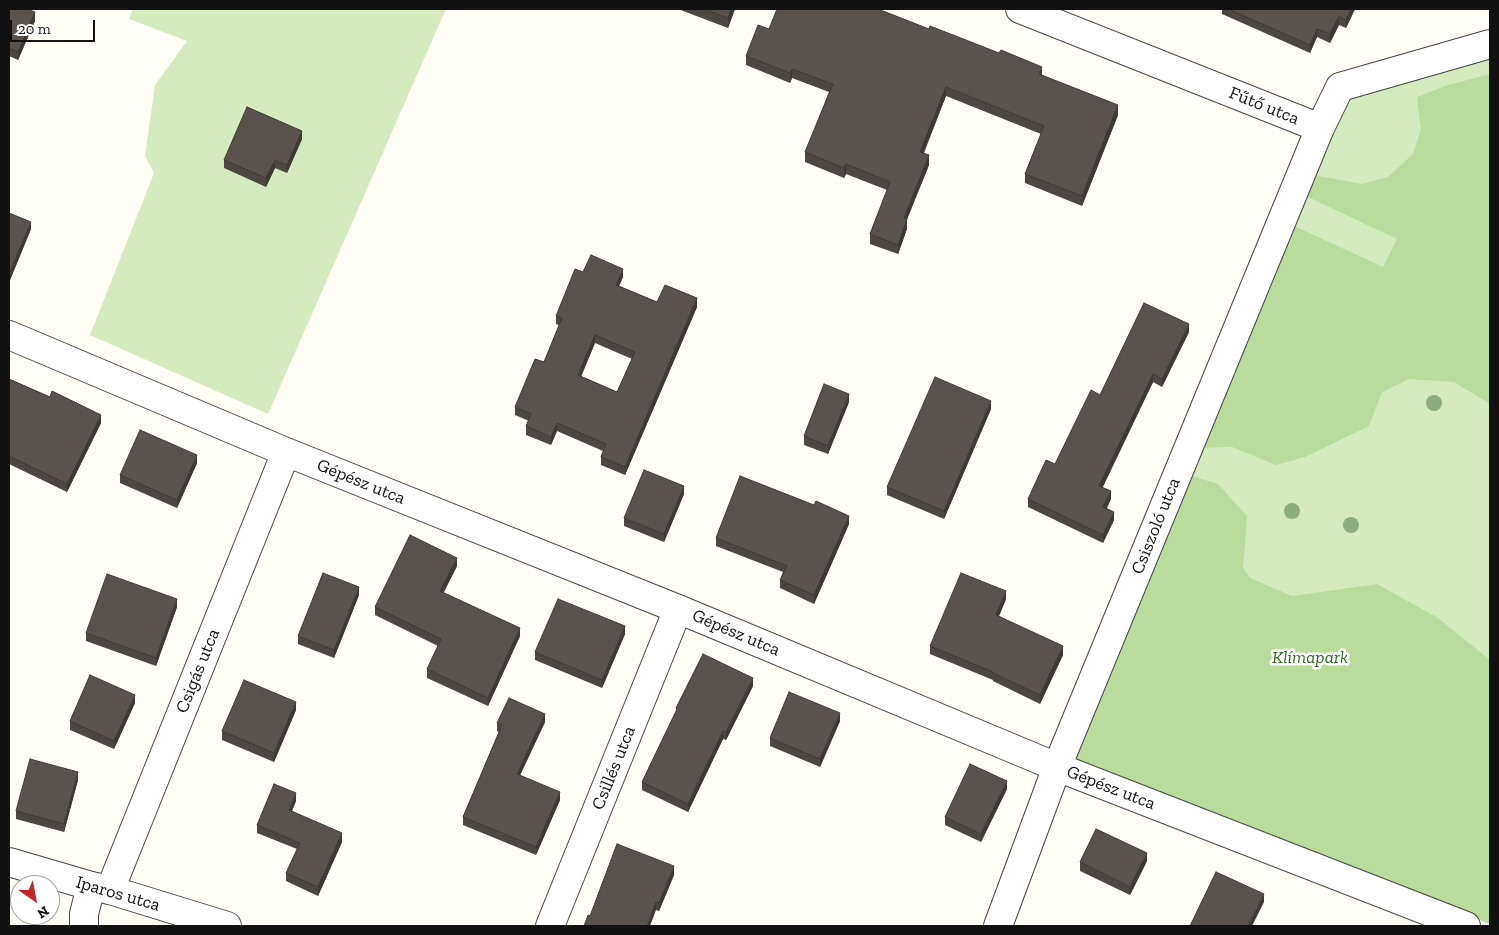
<!DOCTYPE html>
<meta charset="utf-8">
<style>
body{margin:0}
#map{position:relative;width:1499px;height:935px;overflow:hidden;background:#fffdf5;font-family:"Zilla Slab",serif}
canvas{display:block}
.frame{position:absolute;inset:0;border:10px solid #111;pointer-events:none}
.north{position:absolute;left:10px;top:875px;width:50px;height:50px;box-sizing:border-box;background:#fff;border:1px solid #a0a0a0;border-radius:50%;rotate:147deg;font-size:14px;font-weight:700;line-height:20px;text-align:center;color:#111}
.north::after{content:'';display:block;margin:auto;width:18px;height:22px;background:#c4262e;clip-path:polygon(50% 0,100% 100%,50% 72%,0 100%)}
.scale{position:absolute;left:10px;top:20px;width:85px;height:22px;box-sizing:border-box;border:2px solid #111;border-top:0;padding-left:6px;font-size:15px;line-height:18px;white-space:nowrap;color:#111;-webkit-text-stroke:4px #fff;paint-order:stroke}
</style>
<div id="map">
<canvas width="1499" height="935"></canvas>
<div class="frame"></div>
<div class="north">N</div>
<div class="scale">20 m</div>
</div>
<script>
const ctx = document.querySelector('canvas').getContext('2d');
ctx.lineJoin = 'round';
function paint(path, color) {
  ctx.fillStyle = color;
  ctx.fill(path, 'evenodd');
}
function poly(rows) {
  const path = new Path2D();
  for (const r of rows) {
    path.moveTo(r[0], r[1]);
    for (let i = 2; i < r.length; i += 2) path.lineTo(r[i], r[i + 1]);
  }
  return path;
}
function trace(path, color, width, dash) {
  ctx.strokeStyle = color;
  ctx.lineWidth = width;
  ctx.lineCap = dash ? 'butt' : 'round';
  ctx.setLineDash(dash || []);
  ctx.stroke(path);
}
function drawText(font, color, halo, rows, align = 'center') {
  ctx.font = font + ' "Zilla Slab",serif';
  ctx.lineWidth = 5;
  ctx.setLineDash([]);
  ctx.textBaseline = 'middle';
  ctx.strokeStyle = halo;
  ctx.fillStyle = color;
  for (const [text, x, y, turn = 0] of rows) {
    ctx.save();
    ctx.translate(x, y);
    ctx.rotate((+turn || 0) * Math.PI / 180);
    ctx.textAlign = isNaN(turn) ? turn : align;
    if (halo) ctx.strokeText(text, 0, 0);
    ctx.fillText(text, 0, 0);
    ctx.restore();
  }
}
paint(poly([
 [133,9,446,9,268,414,90,335,154,173,145,156,155,85,187,41,129,19],
 [1490,55,1490,924,1072,758,1346,98]
]), '#d5ebbd');
paint(poly([
 [1490,74,1490,404,1454,382,1409,379,1382,392,1369,426,1305,457,1276,465,1232,447,1200,448,1292,225,1383,267,1397,239,1306,196,1314,175,1362,184,1388,177,1413,154,1421,129,1417,97,1448,85],
 [1189,475,1218,484,1247,516,1243,568,1250,578,1292,596,1377,584,1438,618,1490,660,1490,924,1072,758]
]), '#b9dc9c');
const minor = poly([
 [1020,9,1320,128,1340,87,1490,44],
 [9,335,286,452,678,609,1057,767,1466,926],
 [110,890,286,452],
 [84,926,84,914,91,886],
 [550,926,678,609],
 [998,926,1057,767,1320,128]
]);
const tertiary = poly([
 [9,862,91,886,110,890,227,926]
]);
trace(minor, '#444', 30);
trace(tertiary, '#444', 30);
trace(minor, '#fff', 28);
trace(tertiary, '#fff', 28);
ctx.fillStyle = '#8dad7f';
for (const [x, y] of [
 [1434,403],
 [1292,511],
 [1351,525]
]) {
  ctx.beginPath();
  ctx.arc(x, y, 8, 0, 2 * Math.PI);
  ctx.fill();
}
paint(poly([
 [9,9,35,21,18,60,9,56],
 [678,9,735,9,728,28],
 [1222,9,1355,9,1346,28,1339,25,1330,43,1317,37,1310,53,1222,14],
 [746,56,1042,75,1118,115,1082,206,1025,183,1025,174,1041,134,946,96,924,153,929,165,907,219,907,229,898,254,870,244,870,234,887,190,846,174,844,178,805,162,805,152,829,92,792,78,790,83,746,65],
 [302,139,287,173,275,168,266,187,224,168,224,160],
 [9,213,31,229,10,280,9,279],
 [583,272,623,277,619,286,657,302,697,307,625,475,601,465,601,457,603,451,557,431,551,445,526,435,526,426,529,421,515,415,515,407,544,362,559,325,556,324,556,316],
 [595,343,632,359,617,392,581,377],
 [1189,332,1162,387,1153,382,1103,487,1111,499,1107,508,1114,520,1103,543,1028,507,1028,499,1055,464,1100,395],
 [9,379,50,397,101,423,67,492,9,464],
 [849,402,828,454,804,445,804,436],
 [991,409,944,519,887,495,887,487],
 [197,463,177,508,120,483,120,475],
 [684,494,664,542,624,526,624,518],
 [849,524,814,604,780,588,780,580,783,572,716,546,716,538],
 [457,566,443,593,520,636,488,706,427,678,427,669,438,646,375,615,375,607],
 [359,595,334,658,298,644,298,636],
 [1006,599,999,616,1063,655,1040,704,993,681,993,680,930,654,930,646],
 [177,607,156,666,86,641,86,633],
 [625,634,602,688,535,660,535,652],
 [753,686,726,740,723,739,688,812,642,790,642,782,676,712,676,708],
 [135,703,114,749,70,730,70,721],
 [296,710,274,762,222,740,222,731],
 [840,721,820,767,770,746,770,738],
 [545,722,520,775,560,800,536,855,463,825,463,817,499,732,497,731,497,723],
 [78,780,64,832,16,819,16,811],
 [1007,789,981,842,945,825,945,817],
 [296,801,292,811,342,842,318,896,286,881,286,873,297,849,257,833,257,825],
 [1147,861,1130,895,1080,871,1080,862],
 [674,875,659,911,656,910,590,916]
]), '#4d4742');
paint(poly([
 [731,9,735,9,728,28,728,18],
 [1351,9,1355,9,1346,28,1346,20],
 [35,12,35,21,18,60,18,52],
 [1339,16,1339,25,1330,43,1330,34],
 [1317,29,1317,37,1310,53,1310,45],
 [1042,67,1042,76,1039,74],
 [792,69,792,78,790,83,790,73],
 [946,87,946,96,920,161,920,152],
 [1118,105,1118,115,1082,206,1082,196],
 [302,131,302,139,287,173,287,165],
 [929,155,929,165,904,227,904,218],
 [275,160,275,168,266,187,266,178],
 [846,164,846,174,844,178,844,168],
 [907,219,907,229,898,254,898,245],
 [31,222,31,229,10,280,10,272],
 [623,269,623,277,616,293,616,285],
 [697,298,697,307,625,475,625,467],
 [1189,324,1189,332,1162,387,1162,379],
 [595,335,595,343,578,383,578,375],
 [1153,374,1153,382,1099,494,1099,486],
 [849,394,849,402,828,454,828,446],
 [991,401,991,409,944,519,944,511],
 [101,415,101,423,67,492,67,484],
 [557,423,557,431,551,445,551,437],
 [197,455,197,463,177,508,177,500],
 [684,486,684,494,664,542,664,534],
 [1111,491,1111,499,1103,515,1103,507],
 [1114,512,1114,520,1103,543,1103,535],
 [849,516,849,524,814,604,814,595],
 [457,558,457,566,440,600,440,591],
 [359,587,359,595,334,658,334,650],
 [1006,591,1006,599,996,623,996,615],
 [177,599,177,607,156,666,156,658],
 [625,626,625,634,602,688,602,680],
 [520,628,520,636,488,706,488,698],
 [1063,646,1063,655,1040,704,1040,695],
 [753,678,753,686,726,740,726,732],
 [135,695,135,703,114,749,114,741],
 [296,702,296,710,274,762,274,753],
 [840,713,840,721,820,767,820,759],
 [545,714,545,722,517,782,517,774],
 [723,731,723,739,688,812,688,804],
 [78,772,78,780,64,832,64,824],
 [1007,781,1007,789,981,842,981,834],
 [560,792,560,800,536,855,536,847],
 [296,793,296,801,289,818,289,810],
 [342,833,342,842,318,896,318,887],
 [1147,853,1147,861,1130,895,1130,887],
 [674,866,674,875,659,911,659,903],
 [1264,894,1264,902,1252,926,1248,926],
 [656,902,656,910,650,926,647,926]
]), '#3f3936');
const building = poly([
 [9,9,27,9,35,12,18,52,9,48,9,9],
 [704,9,731,9,728,18,704,9],
 [777,9,878,9,929,29,930,26,999,53,1001,50,1042,67,1039,74,1118,105,1082,196,1025,174,1044,126,946,87,920,152,929,155,904,218,907,219,898,245,870,234,890,182,846,164,844,168,805,152,833,84,792,69,790,73,746,56,758,25,769,29,777,9],
 [1228,9,1351,9,1346,20,1339,16,1330,34,1317,29,1310,45,1228,9],
 [247,107,302,131,287,165,275,160,266,178,224,160,247,107],
 [9,213,31,222,10,272,9,272,9,213],
 [591,255,623,269,616,285,657,302,665,285,697,298,625,467,601,457,606,444,557,423,551,437,526,426,531,414,515,407,535,359,544,362,562,318,556,316,575,269,583,272,591,255],
 [595,335,635,352,617,392,578,375,595,335],
 [1144,303,1189,324,1162,379,1153,374,1099,486,1111,491,1103,507,1114,512,1103,535,1028,499,1046,460,1055,464,1091,390,1100,395,1144,303],
 [935,377,991,401,944,511,887,487,935,377],
 [9,379,50,397,52,391,101,415,67,484,9,456,9,379],
 [824,384,849,394,828,446,804,436,824,384],
 [140,430,197,455,177,500,120,475,140,430],
 [644,470,684,486,664,534,624,518,644,470],
 [740,476,814,505,816,501,849,516,814,595,780,580,787,566,716,538,740,476],
 [410,535,457,558,440,591,520,628,488,698,427,669,441,639,375,607,410,535],
 [323,573,359,587,334,650,298,636,323,573],
 [961,573,1006,591,996,615,1063,646,1040,695,993,673,993,672,930,646,961,573],
 [107,574,177,599,156,658,86,633,107,574],
 [558,599,625,626,602,680,535,652,558,599],
 [703,654,753,678,726,732,723,731,688,804,642,782,677,709,676,708,703,654],
 [90,675,135,695,114,741,70,721,90,675],
 [244,680,296,702,274,753,222,731,244,680],
 [789,692,840,713,820,759,770,738,789,692],
 [509,698,545,714,517,774,560,792,536,847,463,817,502,725,497,723,509,698],
 [30,759,78,772,64,824,16,811,30,759],
 [970,764,1007,781,981,834,945,817,970,764],
 [274,784,296,793,289,810,342,833,318,887,286,873,300,843,257,825,274,784],
 [1096,829,1147,853,1130,887,1080,862,1096,829],
 [617,844,674,866,659,903,656,902,647,926,584,926,588,915,590,916,617,844],
 [1216,872,1264,894,1248,926,1190,926,1216,872]
]);
paint(building, '#5a524d');
trace(building, '#3f3936', 1);
drawText('18px', '#111', '#fff', [
 ["Fűtő utca",1264,106,22],
 ["Gépész utca",361,482,22],
 ["Csiszoló utca",1156,526,-68],
 ["Gépész utca",736,633,23],
 ["Csigás utca",198,671,-68],
 ["Csillés utca",614,768,-68],
 ["Gépész utca",1111,788,21],
 ["Iparos utca",118,894,16]
]);
drawText('italic 18px', '#2f6b1f', '#fff', [
 ["Klímapark",1310,658]
]);
</script>
